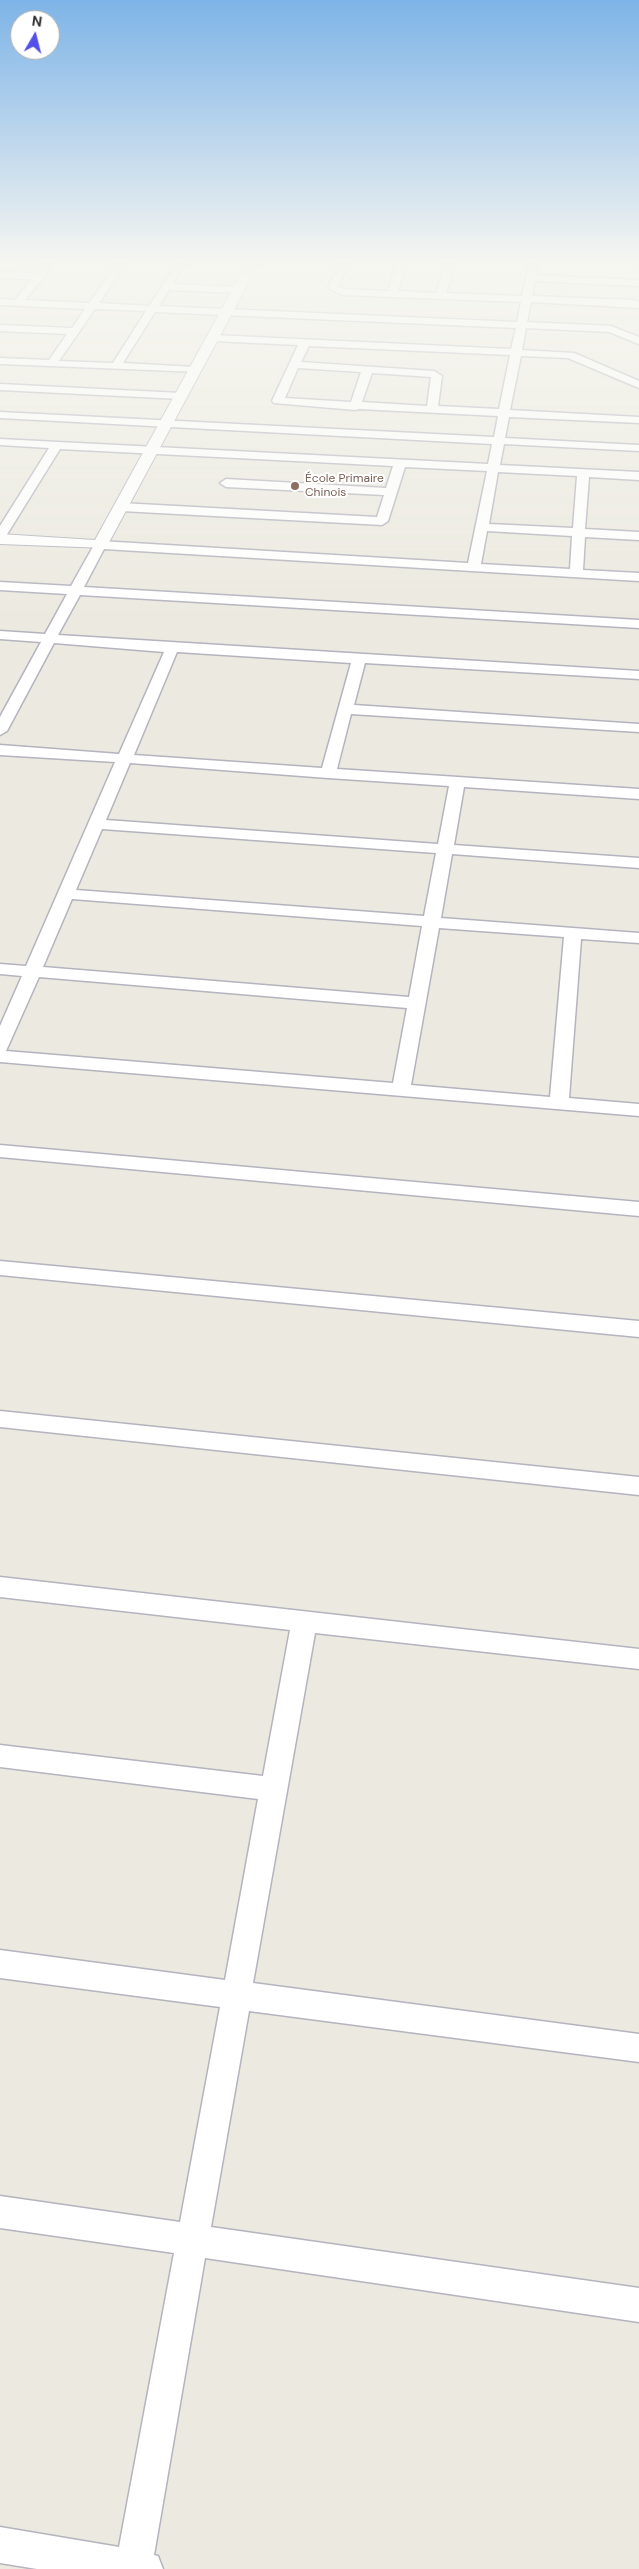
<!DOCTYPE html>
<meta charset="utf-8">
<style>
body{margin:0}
#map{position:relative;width:639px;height:2569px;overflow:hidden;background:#eceae0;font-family:"DM Sans",sans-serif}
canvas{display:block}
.north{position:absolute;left:10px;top:10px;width:50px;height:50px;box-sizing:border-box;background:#fff;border:1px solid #ababab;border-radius:50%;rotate:8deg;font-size:14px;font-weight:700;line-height:20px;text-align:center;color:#2c2c2c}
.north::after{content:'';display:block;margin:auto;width:18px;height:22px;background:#534feb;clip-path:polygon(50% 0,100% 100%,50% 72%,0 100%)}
</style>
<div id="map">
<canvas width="639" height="2569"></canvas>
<div class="north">N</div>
</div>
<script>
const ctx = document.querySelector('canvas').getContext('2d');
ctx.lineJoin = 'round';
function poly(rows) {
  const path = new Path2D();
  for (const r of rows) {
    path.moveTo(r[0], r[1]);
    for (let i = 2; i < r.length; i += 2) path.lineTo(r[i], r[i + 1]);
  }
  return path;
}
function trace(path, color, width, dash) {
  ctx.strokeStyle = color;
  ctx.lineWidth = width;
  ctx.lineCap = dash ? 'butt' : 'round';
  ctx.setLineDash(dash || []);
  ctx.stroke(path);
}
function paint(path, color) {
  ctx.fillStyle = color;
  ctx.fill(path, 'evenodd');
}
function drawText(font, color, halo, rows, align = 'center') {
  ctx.font = font + ' "DM Sans",sans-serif';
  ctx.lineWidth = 4;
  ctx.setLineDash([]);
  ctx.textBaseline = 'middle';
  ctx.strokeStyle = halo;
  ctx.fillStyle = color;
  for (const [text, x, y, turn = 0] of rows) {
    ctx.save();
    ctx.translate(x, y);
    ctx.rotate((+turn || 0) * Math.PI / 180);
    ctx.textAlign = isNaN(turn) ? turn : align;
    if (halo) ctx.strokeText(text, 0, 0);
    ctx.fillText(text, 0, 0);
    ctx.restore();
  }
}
const street = poly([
 [43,265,53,265,25,300,89,303,116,265,125,265,99,303,149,306,176,265,184,265,173,284,238,287,243,290,238,293,169,290,159,306,517,322,521,302,342,295,328,288,339,265,348,265,338,287,344,289,388,291,395,267,398,265,405,267,398,291,436,293,445,265,454,265,446,293,522,296,529,265,538,265,536,275,639,280,639,286,535,281,532,296,633,300,639,302,639,308,531,302,527,322,611,326,639,337,639,344,609,332,526,328,522,350,574,353,639,381,639,388,568,358,521,356,510,410,639,417,639,423,509,417,505,438,639,445,639,451,504,444,500,465,639,472,639,480,589,477,585,529,639,532,639,540,585,537,583,570,639,573,639,581,104,549,84,587,639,620,639,628,80,595,58,635,639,671,639,679,365,663,354,705,639,724,639,732,351,714,337,769,639,789,639,799,464,787,454,845,639,858,639,868,452,854,441,918,639,933,639,943,581,939,569,1098,639,1104,639,1116,0,1062,0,1026,22,976,0,974,0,964,26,966,115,762,0,755,0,745,119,754,164,652,54,643,7,731,0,735,0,717,41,642,0,639,0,631,45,634,67,594,0,590,0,582,71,586,94,545,100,541,468,563,487,471,405,467,388,521,382,525,121,511,115,507,121,503,377,517,384,495,226,487,220,483,226,479,386,488,393,466,60,449,6,536,0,540,0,526,49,448,0,445,0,439,488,464,492,444,0,418,0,412,494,437,498,416,359,409,355,410,274,403,272,401,298,345,213,341,208,338,213,335,511,349,516,328,155,312,123,363,195,367,200,370,199,372,0,364,0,358,49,360,67,334,0,331,0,325,72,328,85,309,0,305,0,299,15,300,32,279,0,278,0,272,37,273,43,265],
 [95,309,146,311,113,363,59,361,95,309],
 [309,346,510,355,499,409,438,406,442,376,434,371,301,362,309,346],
 [298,368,361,372,351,402,285,398,298,368],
 [372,373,431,377,427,406,362,402,372,373],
 [498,472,577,476,573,528,489,524,498,472],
 [487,531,572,536,570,569,481,564,487,531],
 [177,652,351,663,322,768,134,755,177,652],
 [130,763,328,778,449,786,438,844,106,820,130,763],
 [102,829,436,853,424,916,76,890,102,829],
 [72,899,422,926,409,997,43,967,72,899],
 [439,928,564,937,550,1097,411,1085,439,928],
 [39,977,407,1008,393,1083,6,1051,39,977],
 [0,384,181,393,186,396,181,399,0,390,0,384],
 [0,1145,639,1202,639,1216,0,1157,0,1145],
 [0,1261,639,1321,639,1337,0,1275,0,1261],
 [0,1411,639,1477,639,1495,0,1427,0,1411],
 [0,1577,639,1649,639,1669,315,1633,253,1983,639,2034,639,2062,249,2011,211,2227,639,2288,639,2322,205,2258,154,2555,158,2556,163,2569,37,2569,0,2563,0,2527,119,2547,174,2253,0,2228,0,2196,180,2222,220,2007,0,1978,0,1950,225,1980,258,1799,0,1767,0,1745,263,1776,290,1630,0,1597,0,1577]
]);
const secondary = poly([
 [246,265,258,265,106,548,0,544,0,534,95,540,246,265]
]);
trace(street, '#b4b3be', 3);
trace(secondary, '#b4b3be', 2);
paint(street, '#fff');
paint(secondary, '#fff');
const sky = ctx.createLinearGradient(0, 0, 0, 624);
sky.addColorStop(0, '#7db4e7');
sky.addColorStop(0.42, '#f6f6f1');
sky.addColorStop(1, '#f6f6f100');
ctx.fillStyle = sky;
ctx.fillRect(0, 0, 639, 624);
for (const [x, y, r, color] of [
 [295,486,5,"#8d6e63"]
]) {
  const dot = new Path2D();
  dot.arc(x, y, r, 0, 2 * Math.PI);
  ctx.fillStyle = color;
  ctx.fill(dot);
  trace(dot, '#fff', 2);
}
drawText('12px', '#785e54', '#fff', [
 ["École Primaire",305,479],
 ["Chinois",305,493]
], 'left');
</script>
